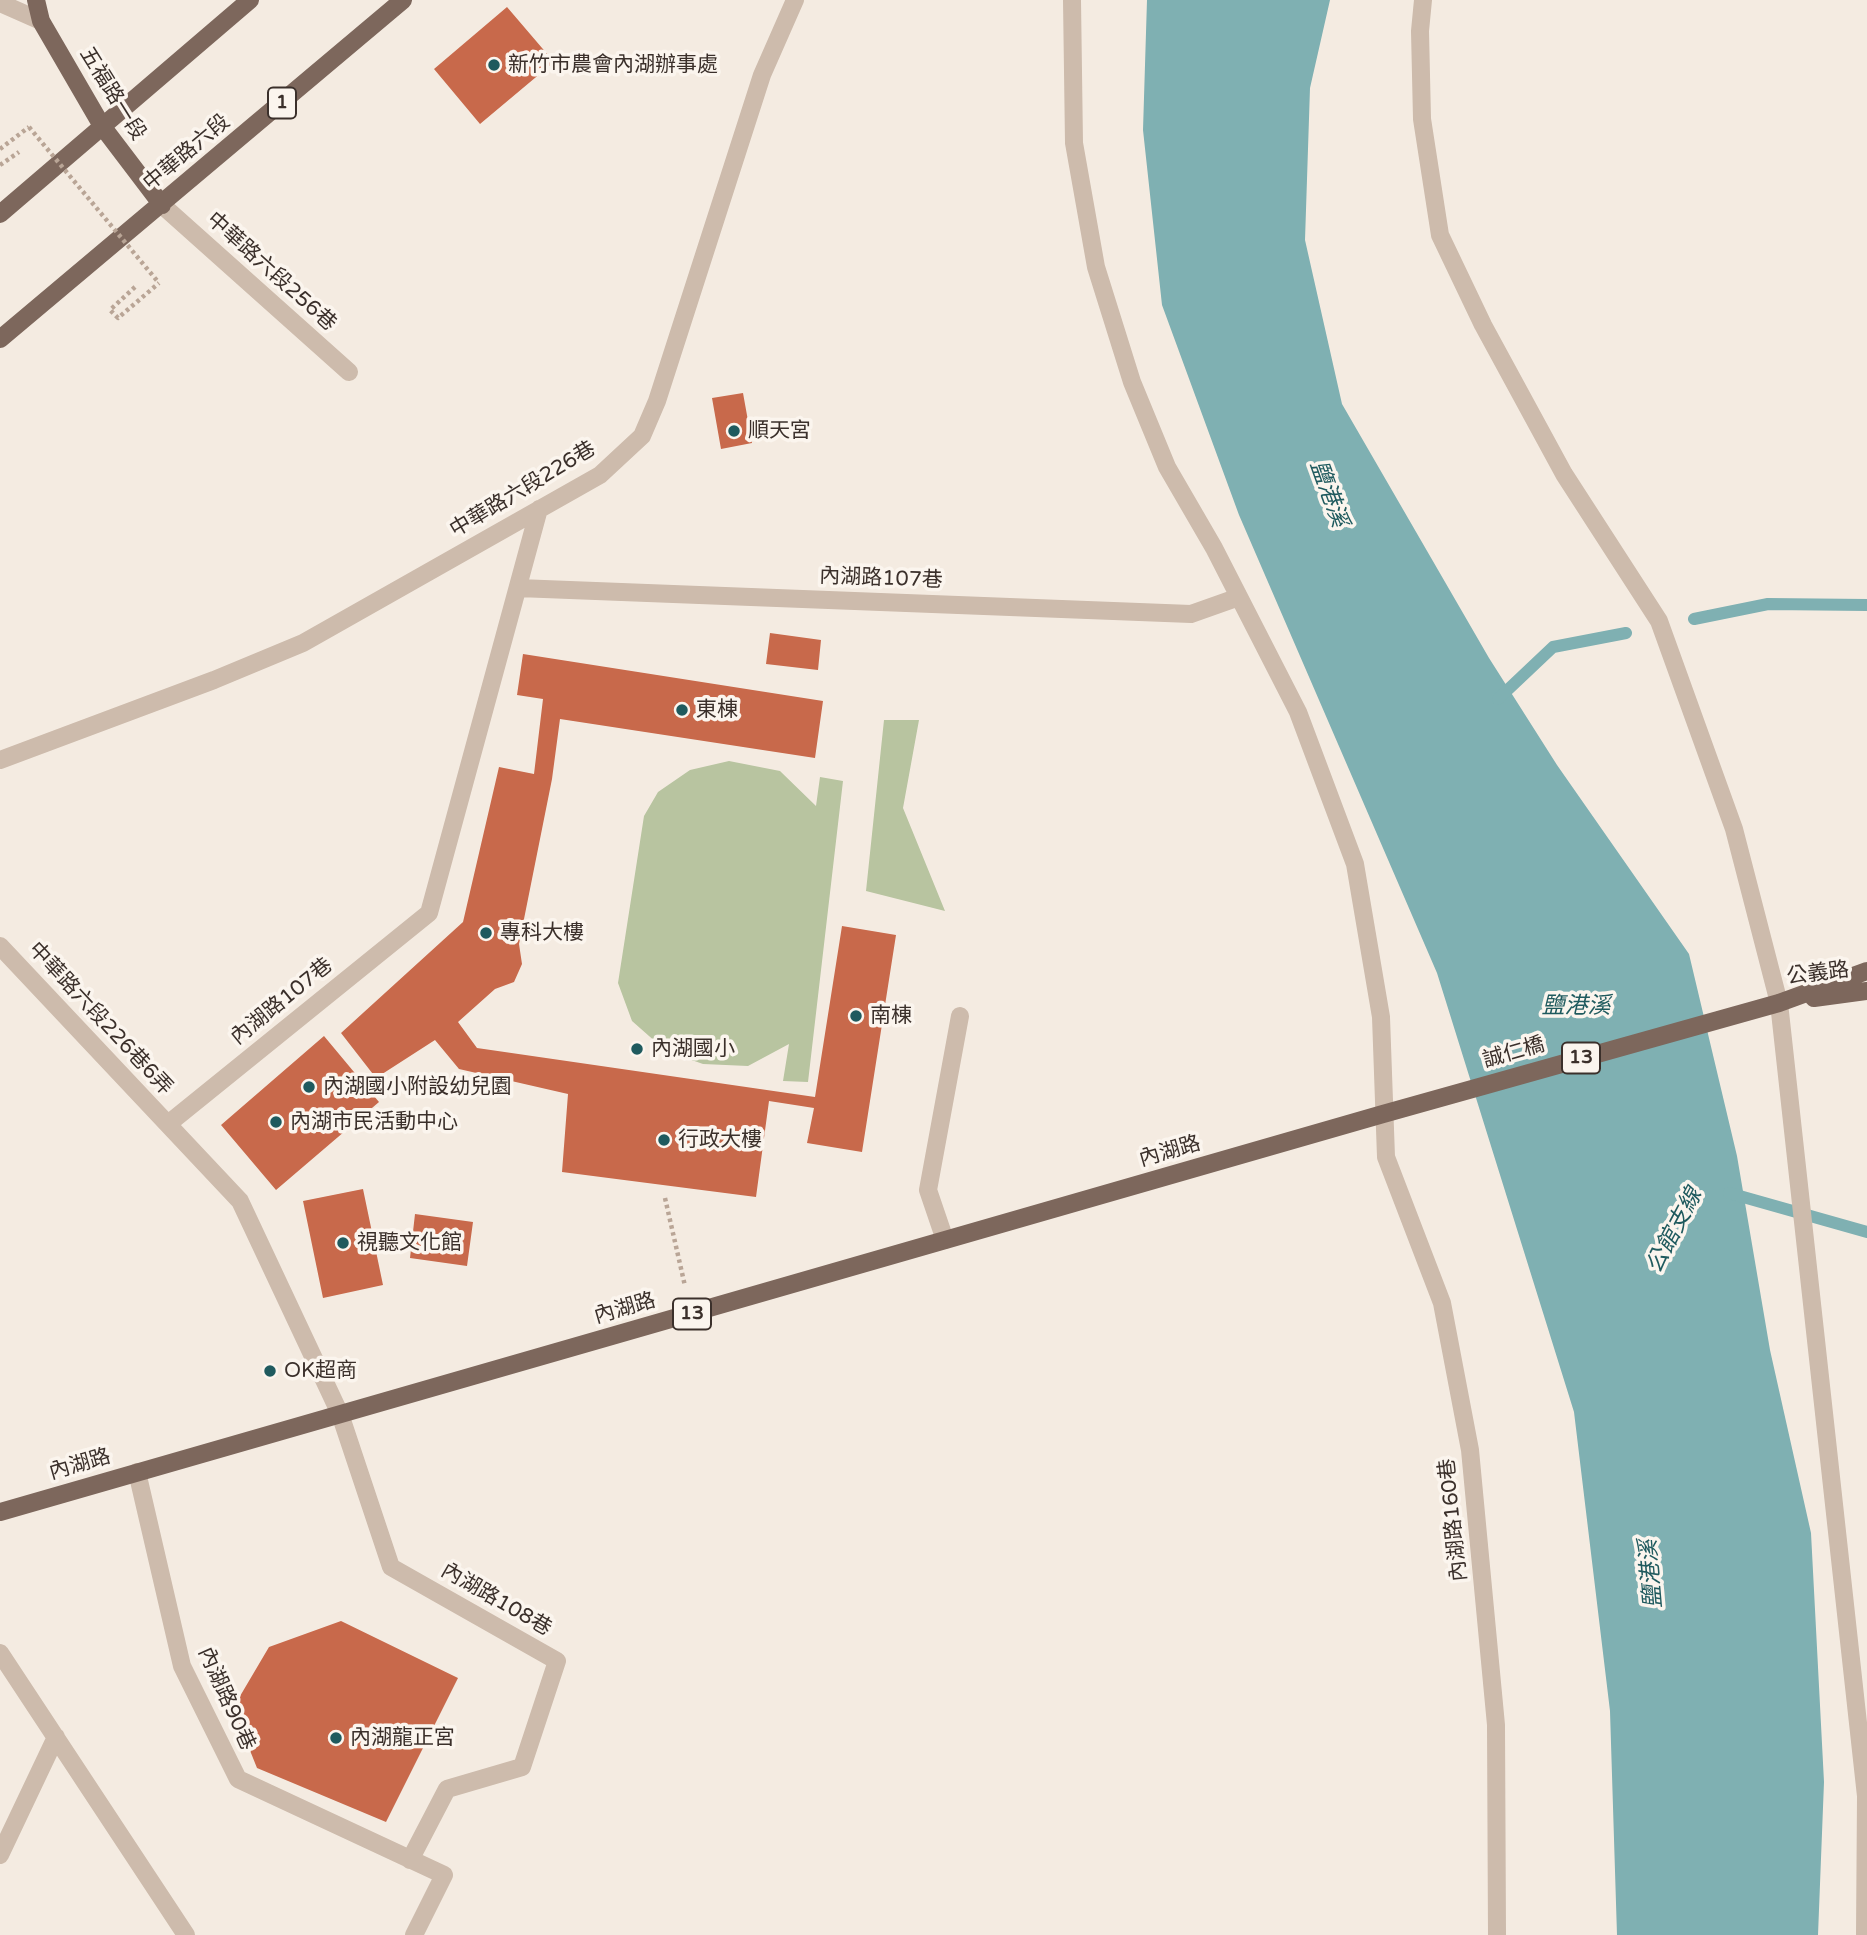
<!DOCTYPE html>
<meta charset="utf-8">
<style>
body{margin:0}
canvas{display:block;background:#f4ebe1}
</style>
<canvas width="1867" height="1935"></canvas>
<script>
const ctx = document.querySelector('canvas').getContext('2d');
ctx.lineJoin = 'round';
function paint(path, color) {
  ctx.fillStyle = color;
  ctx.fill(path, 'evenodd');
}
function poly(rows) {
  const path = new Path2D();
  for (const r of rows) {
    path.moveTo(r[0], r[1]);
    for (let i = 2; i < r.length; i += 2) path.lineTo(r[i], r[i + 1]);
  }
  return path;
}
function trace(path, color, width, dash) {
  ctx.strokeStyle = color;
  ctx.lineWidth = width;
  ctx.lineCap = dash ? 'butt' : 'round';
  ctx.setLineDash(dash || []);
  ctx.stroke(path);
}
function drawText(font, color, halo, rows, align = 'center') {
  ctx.font = font + ' "Varela Round","Noto Sans TC",sans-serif';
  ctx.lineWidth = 7;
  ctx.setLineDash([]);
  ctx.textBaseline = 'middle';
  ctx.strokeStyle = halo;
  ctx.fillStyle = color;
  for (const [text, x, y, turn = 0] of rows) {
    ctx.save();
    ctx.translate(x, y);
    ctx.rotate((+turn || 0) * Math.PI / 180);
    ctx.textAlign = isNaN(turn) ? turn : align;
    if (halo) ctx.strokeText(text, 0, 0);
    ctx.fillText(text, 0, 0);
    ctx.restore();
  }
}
paint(poly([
 [884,720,919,720,903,808,945,911,866,891],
 [729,761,780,771,816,806,820,777,843,781,808,1082,783,1081,789,1044,748,1066,703,1064,666,1051,632,1021,618,983,644,816,658,792,690,770]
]), '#b8c4a0');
paint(poly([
 [1147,0,1330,0,1310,88,1305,240,1342,404,1489,658,1557,765,1689,954,1737,1156,1770,1350,1811,1533,1824,1782,1818,1935,1617,1935,1610,1711,1574,1412,1437,973,1239,515,1162,305,1143,130]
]), '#7fb0b2');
trace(poly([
 [1694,619,1768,604,1867,605],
 [1498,699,1553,647,1626,633],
 [1729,1193,1867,1232]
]), '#7fb0b2', 12);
paint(poly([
 [507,7,554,62,480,124,434,69],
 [743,393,752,443,721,449,712,398],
 [770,633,821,640,818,670,766,664],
 [523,654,823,701,815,758,560,719,552,779,519,944,522,964,514,982,495,989,458,1022,477,1048,815,1097,842,926,896,935,862,1152,807,1143,814,1108,769,1101,756,1197,562,1172,568,1094,459,1069,435,1040,376,1078,341,1033,463,922,499,767,534,774,543,699,517,695],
 [324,1036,379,1102,276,1190,221,1125],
 [363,1189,383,1285,323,1298,303,1201],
 [415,1214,473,1222,467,1266,410,1258],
 [341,1621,458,1678,386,1822,257,1768,233,1708,269,1647]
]), '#c8694b');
trace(poly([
 [0,149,29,127],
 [0,165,19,152],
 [135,287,110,310,118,318,159,283],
 [665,1198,685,1286]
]), '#b9a596', 4.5, [3.5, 3.5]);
trace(poly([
 [1072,0,1074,143,1096,267,1132,382,1167,467,1214,548,1298,712,1355,864,1381,1017,1386,1157,1442,1303,1470,1450,1496,1725,1497,1935],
 [1423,0,1420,31,1422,119,1440,235,1483,325,1564,474,1659,621,1734,829,1779,1003,1866,1796,1865,1935],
 [0,3,41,21],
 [162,205,349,372],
 [518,588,1191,614,1239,597],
 [0,760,214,680,303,643,600,475,642,436,657,401,762,75,795,0],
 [0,946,240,1201,340,1414,391,1567,557,1661,522,1767,447,1789,410,1860],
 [168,1124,429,913,539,509],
 [945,1240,928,1190,960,1016],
 [137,1472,182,1666,238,1779,444,1875,414,1935],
 [0,1653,186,1935],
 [0,1855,56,1737]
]), '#cdbbac', 18);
trace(poly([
 [36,0,41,21,102,126,162,205],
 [0,214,250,0],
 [0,339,403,0],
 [1814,998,1867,991],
 [0,1512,1383,1114,1779,1003,1867,971]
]), '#7d675c', 18);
trace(poly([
 [29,127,159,283]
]), '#b9a596', 4.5, [3.5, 3.5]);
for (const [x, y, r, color] of [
 [494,65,7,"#1f5a5e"],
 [734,431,7,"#1f5a5e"],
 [682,710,7,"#1f5a5e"],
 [486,933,7,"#1f5a5e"],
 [856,1016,7,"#1f5a5e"],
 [637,1049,7,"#1f5a5e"],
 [309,1087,7,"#1f5a5e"],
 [276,1122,7,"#1f5a5e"],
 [664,1140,7,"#1f5a5e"],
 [343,1243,7,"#1f5a5e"],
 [270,1371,7,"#1f5a5e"],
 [336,1738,7,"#1f5a5e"]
]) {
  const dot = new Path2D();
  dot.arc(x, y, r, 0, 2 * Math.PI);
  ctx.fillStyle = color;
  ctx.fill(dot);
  trace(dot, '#fbf5ee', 2.5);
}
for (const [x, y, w] of [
 [282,103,28],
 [1581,1058,38],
 [692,1314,38]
]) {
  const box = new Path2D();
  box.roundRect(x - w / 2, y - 15.5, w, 31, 5);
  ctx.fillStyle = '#fbf5ee';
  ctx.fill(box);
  trace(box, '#3b302b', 2);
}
drawText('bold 19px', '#3b302b', null, [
 ["1",282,103],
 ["13",1581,1058],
 ["13",692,1314]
]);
drawText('21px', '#3b302b', '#fbf5ee', [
 ["新竹市農會內湖辦事處",508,65],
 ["順天宮",748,431],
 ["東棟",696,710],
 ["專科大樓",500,933],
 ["南棟",870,1016],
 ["內湖國小",651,1049],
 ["內湖國小附設幼兒園",323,1087],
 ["內湖市民活動中心",290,1122],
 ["行政大樓",678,1140],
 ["視聽文化館",357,1243],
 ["OK超商",284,1371],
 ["內湖龍正宮",350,1738]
], 'left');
drawText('21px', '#3b302b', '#fbf5ee', [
 ["五福路一段",112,94,58],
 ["中華路六段",187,153,-40],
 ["中華路六段256巷",271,272,42],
 ["中華路六段226巷",523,490,-31],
 ["內湖路107巷",881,579,2],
 ["公義路",1818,974,-7],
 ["內湖路107巷",282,1002,-39],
 ["中華路六段226巷6弄",100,1019,47],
 ["誠仁橋",1514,1053,-16],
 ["內湖路",1170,1152,-16],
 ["內湖路",625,1309,-16],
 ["內湖路",80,1465,-16],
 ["內湖路160巷",1454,1520,-96],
 ["內湖路108巷",496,1600,30],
 ["內湖路90巷",226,1699,66]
]);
drawText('italic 23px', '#1f5a5e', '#fbf5ee', [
 ["鹽港溪",1328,494,70],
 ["鹽港溪",1576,1007],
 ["公館支線",1675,1231,-62],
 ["鹽港溪",1652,1574,-95]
]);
</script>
